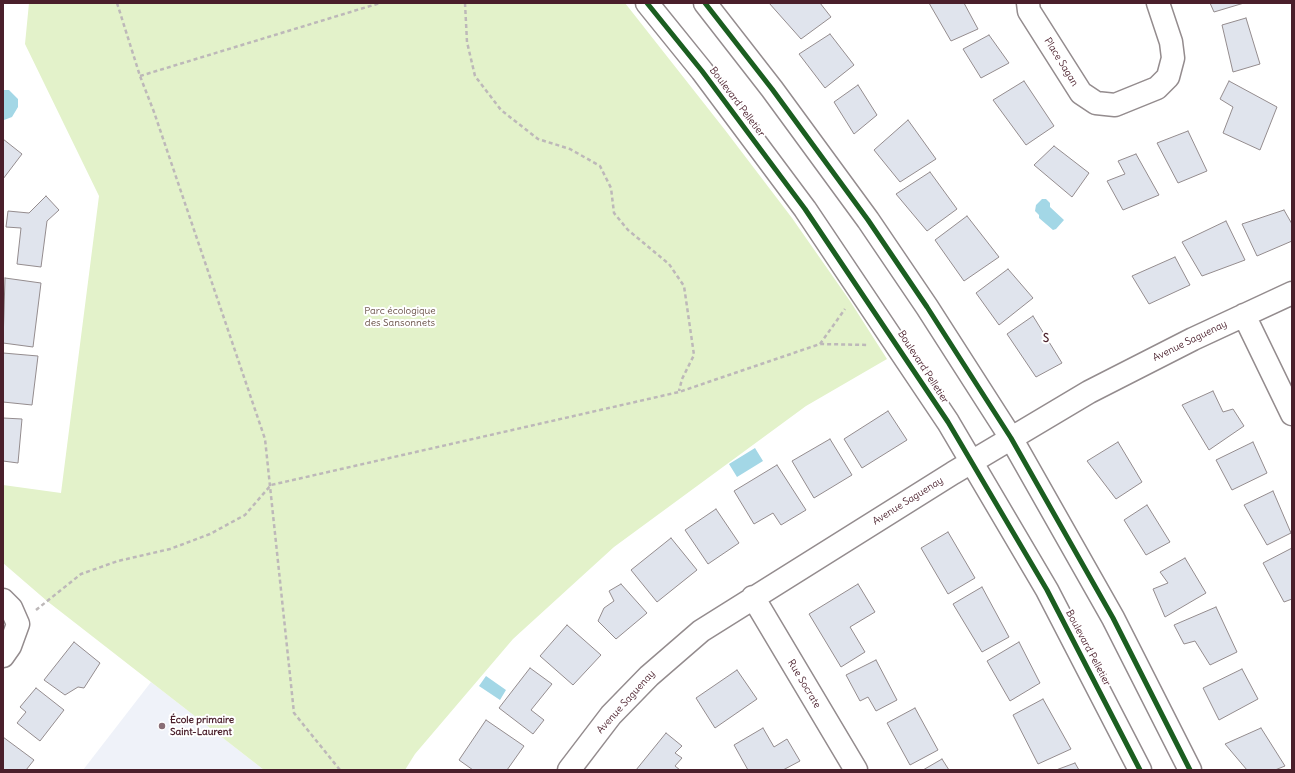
<!DOCTYPE html>
<meta charset="utf-8">
<style>
body{margin:0}
#map{position:relative;width:1295px;height:773px;overflow:hidden;background:#fff;font-family:Delius,sans-serif}
canvas{display:block}
.frame{position:absolute;inset:0;border:4px solid #4a1f2b;pointer-events:none}
</style>
<div id="map">
<canvas width="1295" height="773"></canvas>
<div class="frame"></div>
</div>
<script>
const ctx = document.querySelector('canvas').getContext('2d');
ctx.lineJoin = 'round';
function paint(path, color) {
  ctx.fillStyle = color;
  ctx.fill(path, 'evenodd');
}
function poly(rows) {
  const path = new Path2D();
  for (const r of rows) {
    path.moveTo(r[0], r[1]);
    for (let i = 2; i < r.length; i += 2) path.lineTo(r[i], r[i + 1]);
  }
  return path;
}
function trace(path, color, width, dash) {
  ctx.strokeStyle = color;
  ctx.lineWidth = width;
  ctx.lineCap = dash ? 'butt' : 'round';
  ctx.setLineDash(dash || []);
  ctx.stroke(path);
}
function drawText(font, color, halo, rows, align = 'center') {
  ctx.font = font + ' Delius,sans-serif';
  ctx.lineWidth = 4;
  ctx.setLineDash([]);
  ctx.textBaseline = 'middle';
  ctx.strokeStyle = halo;
  ctx.fillStyle = color;
  for (const [text, x, y, turn = 0] of rows) {
    ctx.save();
    ctx.translate(x, y);
    ctx.rotate((+turn || 0) * Math.PI / 180);
    ctx.textAlign = isNaN(turn) ? turn : align;
    if (halo) ctx.strokeText(text, 0, 0);
    ctx.fillText(text, 0, 0);
    ctx.restore();
  }
}
paint(poly([
 [151,682,264,770,83,770]
]), '#eff2f9');
paint(poly([
 [29,3,625,3,725,130,792,218,850,301,887,359,806,406,614,547,513,639,415,754,405,770,264,770,47,601,3,563,3,485,61,493,99,196,25,44]
]), '#e3f2ca');
paint(poly([
 [3,90,9,90,18,99,18,107,12,117,4,120],
 [1042,199,1046,199,1050,203,1050,207,1064,220,1056,229,1053,230,1039,218,1039,215,1035,211,1036,205],
 [755,448,763,461,737,477,729,464],
 [486,676,506,690,500,700,479,686]
]), '#a3d7e6');
const building = poly([
 [769,3,820,3,831,17,801,39,769,3],
 [929,3,964,3,978,29,951,41,929,3],
 [1210,3,1244,3,1214,12,1210,3],
 [1246,18,1260,64,1233,72,1222,25,1246,18],
 [830,34,854,65,825,88,799,54,830,34],
 [989,35,1009,63,981,78,963,49,989,35],
 [1024,81,1054,126,1026,145,993,100,1024,81],
 [1229,81,1277,107,1260,150,1223,133,1233,107,1220,99,1229,81],
 [858,85,877,115,854,134,834,102,858,85],
 [908,120,936,159,900,182,874,150,908,120],
 [1188,131,1207,171,1178,183,1157,143,1188,131],
 [3,139,22,154,3,179,3,139],
 [1054,146,1089,173,1072,197,1034,165,1054,146],
 [1136,154,1159,195,1123,210,1107,181,1125,174,1118,161,1136,154],
 [930,172,957,209,927,231,896,194,930,172],
 [46,196,59,210,47,221,41,267,17,264,21,228,6,227,8,211,29,213,46,196],
 [1284,210,1292,224,1292,241,1257,256,1242,224,1284,210],
 [967,216,999,257,964,281,935,240,967,216],
 [1226,221,1245,260,1202,276,1182,242,1226,221],
 [1175,257,1190,285,1149,304,1132,276,1175,257],
 [1008,269,1033,298,999,325,976,293,1008,269],
 [5,278,41,283,33,347,3,343,5,278],
 [1033,316,1062,363,1036,377,1007,334,1033,316],
 [3,353,38,356,32,405,3,402,3,353],
 [1213,391,1223,412,1233,409,1244,426,1209,450,1182,405,1213,391],
 [888,411,907,440,862,468,844,439,888,411],
 [3,418,22,419,18,463,3,461,3,418],
 [830,439,852,475,814,498,792,461,830,439],
 [1118,442,1142,482,1116,499,1087,461,1118,442],
 [1253,442,1267,473,1232,490,1216,460,1253,442],
 [777,465,806,510,781,525,773,513,754,524,734,491,777,465],
 [1273,491,1291,533,1267,545,1244,505,1273,491],
 [1147,505,1170,542,1146,555,1124,520,1147,505],
 [716,509,739,543,708,564,685,530,716,509],
 [948,532,975,578,948,594,921,548,948,532],
 [671,538,697,570,657,602,631,570,671,538],
 [1292,548,1292,599,1284,602,1263,563,1292,548],
 [1185,558,1206,593,1165,617,1153,589,1168,583,1160,572,1185,558],
 [621,584,647,613,616,639,598,621,604,608,614,601,609,591,621,584],
 [858,584,875,612,850,627,865,652,841,667,809,614,858,584],
 [982,587,1009,637,982,652,953,604,982,587],
 [1216,607,1237,652,1210,665,1195,641,1184,644,1174,625,1216,607],
 [567,625,601,655,573,685,540,656,567,625],
 [74,642,100,663,84,688,78,687,65,695,44,680,74,642],
 [1019,642,1040,683,1010,701,987,661,1019,642],
 [876,660,897,700,876,711,868,697,860,701,846,675,876,660],
 [530,668,552,684,531,710,544,720,533,734,499,708,530,668],
 [1242,669,1258,699,1219,720,1203,688,1242,669],
 [737,670,757,699,715,728,696,698,737,670],
 [36,688,64,710,40,741,17,723,26,712,20,707,36,688],
 [1043,699,1071,749,1038,764,1013,715,1043,699],
 [915,708,938,750,910,765,887,723,915,708],
 [486,720,524,746,507,770,473,770,459,760,486,720],
 [763,728,774,747,787,739,800,761,783,770,748,770,734,745,763,728],
 [1261,728,1285,766,1275,770,1247,770,1225,744,1261,728],
 [666,733,682,746,675,753,682,758,675,766,680,770,636,770,666,733],
 [3,737,34,760,26,770,3,770,3,737],
 [942,759,949,770,923,770,942,759],
 [1075,763,1079,770,1056,770,1075,763]
]);
paint(building, '#e0e4ed');
trace(building, '#948c8e', 1);
const minor = poly([
 [647,3,702,71,805,209,948,422,1047,590,1140,770],
 [705,3,772,89,868,220,927,307,1011,438,1113,618,1190,770],
 [1028,3,1029,11,1081,93,1096,103,1115,105,1157,88,1168,77,1173,58,1171,42,1158,3],
 [1244,315,1292,414],
 [753,597,856,770],
 [3,600,11,608,18,624,10,646,3,656],
 [569,770,611,715,649,676,701,631,953,473,1089,392,1193,339,1292,293]
]);
trace(minor, '#948c8e', 25);
trace(poly([
 [117,3,140,76,154,112,265,439,294,713,340,770],
 [465,3,467,42,475,76,501,110,538,139,570,149,600,166,611,188,614,213,628,230,669,264,684,286,694,355,682,379,679,391],
 [140,76,380,3],
 [820,344,845,309],
 [36,610,81,574,118,561,170,549,210,534,245,515,271,485,679,392,820,344,869,345]
]), '#bdb8b9', 2.5, [4, 3]);
trace(minor, '#fff', 22);
trace(poly([
 [647,3,702,71,805,209,948,422,1047,590,1140,770],
 [705,3,772,89,868,220,927,307,1011,438,1113,618,1190,770]
]), '#1b5e20', 5);
for (const [x, y, r, color] of [
 [162,726,4,"#896d75"]
]) {
  const dot = new Path2D();
  dot.arc(x, y, r, 0, 2 * Math.PI);
  ctx.fillStyle = color;
  ctx.fill(dot);
  trace(dot, '#fff', 1.5);
}
drawText('10px', '#4a1f2b', '#fff', [
 ["Place Sagan",1061,62,58],
 ["Boulevard Pelletier",737,102,53],
 ["Avenue Saguenay",1190,341,-26],
 ["Boulevard Pelletier",923,367,57],
 ["Avenue Saguenay",908,501,-32],
 ["Boulevard Pelletier",1088,648,62],
 ["Rue Socrate",804,684,59],
 ["Avenue Saguenay",626,702,-48]
]);
drawText('10px', '#6a5148', '#fff', [
 ["Parc écologique",400,311],
 ["des Sansonnets",400,323]
]);
drawText('bold 10px', '#4a1f2b', '#fff', [
 ["École primaire",170,720],
 ["Saint-Laurent",170,732]
], 'left');
drawText('bold 11px', '#4a1f2b', '#fff', [
 ["S",1046,339]
]);
</script>
